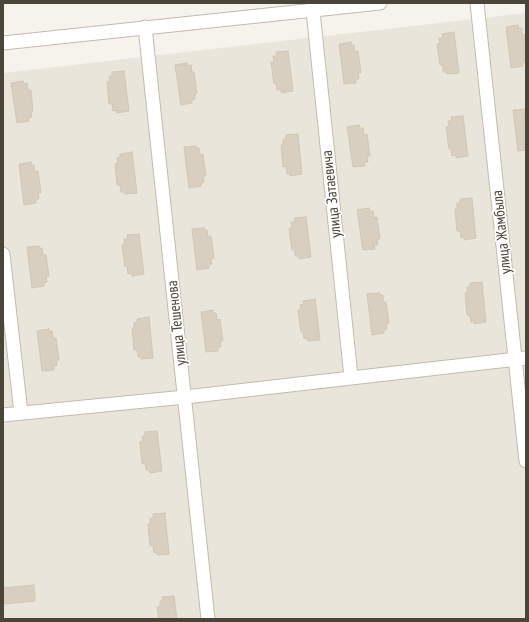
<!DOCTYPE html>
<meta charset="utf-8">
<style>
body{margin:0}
#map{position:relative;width:529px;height:622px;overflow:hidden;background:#f6f3ec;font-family:"PT Sans Narrow",sans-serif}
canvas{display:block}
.frame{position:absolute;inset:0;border:4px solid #4b4439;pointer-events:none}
</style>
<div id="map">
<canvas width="529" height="622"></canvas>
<div class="frame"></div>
</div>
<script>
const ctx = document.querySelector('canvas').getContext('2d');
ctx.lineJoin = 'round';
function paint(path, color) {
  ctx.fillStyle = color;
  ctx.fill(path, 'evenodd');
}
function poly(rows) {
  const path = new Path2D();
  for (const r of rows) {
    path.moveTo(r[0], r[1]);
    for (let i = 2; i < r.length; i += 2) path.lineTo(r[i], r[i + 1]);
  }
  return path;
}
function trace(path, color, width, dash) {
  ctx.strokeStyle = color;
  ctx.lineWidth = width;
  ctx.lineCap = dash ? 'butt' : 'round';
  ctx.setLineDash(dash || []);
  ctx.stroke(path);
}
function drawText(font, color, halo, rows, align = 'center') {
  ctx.font = font + ' "PT Sans Narrow",sans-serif';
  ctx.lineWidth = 3.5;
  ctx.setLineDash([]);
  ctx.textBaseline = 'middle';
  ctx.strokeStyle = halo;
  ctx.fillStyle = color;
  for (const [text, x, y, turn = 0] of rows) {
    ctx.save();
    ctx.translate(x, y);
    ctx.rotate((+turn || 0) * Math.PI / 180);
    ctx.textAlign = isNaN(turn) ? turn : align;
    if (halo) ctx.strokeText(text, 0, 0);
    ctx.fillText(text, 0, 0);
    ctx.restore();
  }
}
paint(poly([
 [526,13,526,619,3,619,3,73]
]), '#eae5da');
const building = poly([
 [518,25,518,28,522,28,522,35,525,34,526,62,523,62,523,66,511,68,506,27,518,25],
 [454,32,459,73,447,74,447,72,443,72,443,65,440,65,437,44,440,43,439,38,443,38,442,34,454,32],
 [351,42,351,45,354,45,355,52,358,51,361,73,358,73,359,79,356,79,356,83,344,84,339,44,351,42],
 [288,51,293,91,281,93,281,90,277,90,276,83,274,84,271,62,274,62,273,56,277,56,276,52,288,51],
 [187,63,187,66,191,65,192,72,194,72,197,93,195,94,195,99,192,100,192,103,181,105,175,65,187,63],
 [124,71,129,111,117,113,116,110,113,111,112,104,109,104,107,82,110,82,109,76,112,76,112,72,124,71],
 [23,81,24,84,27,83,28,90,31,90,33,111,31,112,32,117,28,118,29,121,17,123,11,83,23,81],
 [525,109,526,150,518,151,513,110,525,109],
 [463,116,468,156,456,158,456,155,452,156,451,148,449,149,446,127,449,127,448,121,452,121,451,117,463,116],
 [359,125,360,128,363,128,364,135,367,134,370,156,367,156,368,162,364,162,365,166,353,167,347,127,359,125],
 [298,134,302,174,290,176,290,173,287,174,286,166,283,167,281,145,283,145,283,139,286,139,286,135,298,134],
 [196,146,196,148,199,148,200,155,203,154,206,176,203,176,204,182,201,183,201,186,189,188,184,147,196,146],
 [132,152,137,193,125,194,124,192,121,192,120,185,117,185,115,164,118,163,117,158,120,157,120,154,132,152],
 [31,162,31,165,34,165,35,172,38,171,41,193,38,193,39,199,36,199,36,203,24,205,19,164,31,162],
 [472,198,476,238,464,240,464,237,461,238,460,231,457,231,455,209,457,209,457,203,460,203,460,199,472,198],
 [369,208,370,211,373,211,374,218,377,217,380,239,377,239,378,245,374,245,375,249,363,250,357,210,369,208],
 [306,217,311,257,299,259,299,256,295,256,295,250,292,250,289,228,292,228,291,222,295,222,294,218,306,217],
 [204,228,204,230,207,230,208,237,211,236,214,258,211,259,212,264,209,264,209,268,197,270,192,229,204,228],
 [139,234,144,274,132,276,131,273,128,274,127,266,125,267,122,245,125,245,124,239,128,239,127,235,139,234],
 [39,246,39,248,42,248,43,255,46,255,49,276,46,277,47,282,44,283,44,286,32,288,27,247,39,246],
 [482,282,486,322,474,324,474,321,471,322,470,315,467,315,465,293,467,293,467,287,470,287,470,283,482,282],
 [379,293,379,295,383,295,383,302,386,302,389,323,386,324,387,329,384,330,384,333,372,335,367,294,379,293],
 [315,299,320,340,308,341,307,338,304,339,303,332,301,332,298,310,301,310,300,305,304,304,303,301,315,299],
 [213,310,213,313,216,313,217,320,220,319,223,341,220,341,221,347,218,347,218,351,206,352,201,312,213,310],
 [149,317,153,358,141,359,141,357,138,357,137,350,134,350,132,329,134,328,134,323,137,322,137,319,149,317],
 [49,329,49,332,52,331,53,338,56,338,59,360,56,360,57,365,54,366,54,370,42,371,37,331,49,329],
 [157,431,162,471,150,473,149,470,146,470,145,463,142,464,140,442,143,442,142,436,145,436,145,432,157,431],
 [165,513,169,554,157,555,157,552,154,553,153,546,150,546,148,524,150,524,150,518,153,518,153,514,165,513],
 [34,585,35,601,3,604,3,588,34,585],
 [174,596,177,619,159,619,157,607,160,607,160,601,163,601,162,597,174,596]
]);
paint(building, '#d8cfc1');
trace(building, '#d3c7b4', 1);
const street = poly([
 [477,3,526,461],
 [313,11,351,377],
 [145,27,208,619],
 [3,43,380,3],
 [3,254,21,413],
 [3,415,185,397,526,358]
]);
trace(street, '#c2bbae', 15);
trace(street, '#fff', 13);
drawText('15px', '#4b4439', '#fff', [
 ["улица Затаевича",332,194,-96],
 ["улица Жамбыла",502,232,-96],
 ["улица Тешенова",177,323,-96]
]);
</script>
